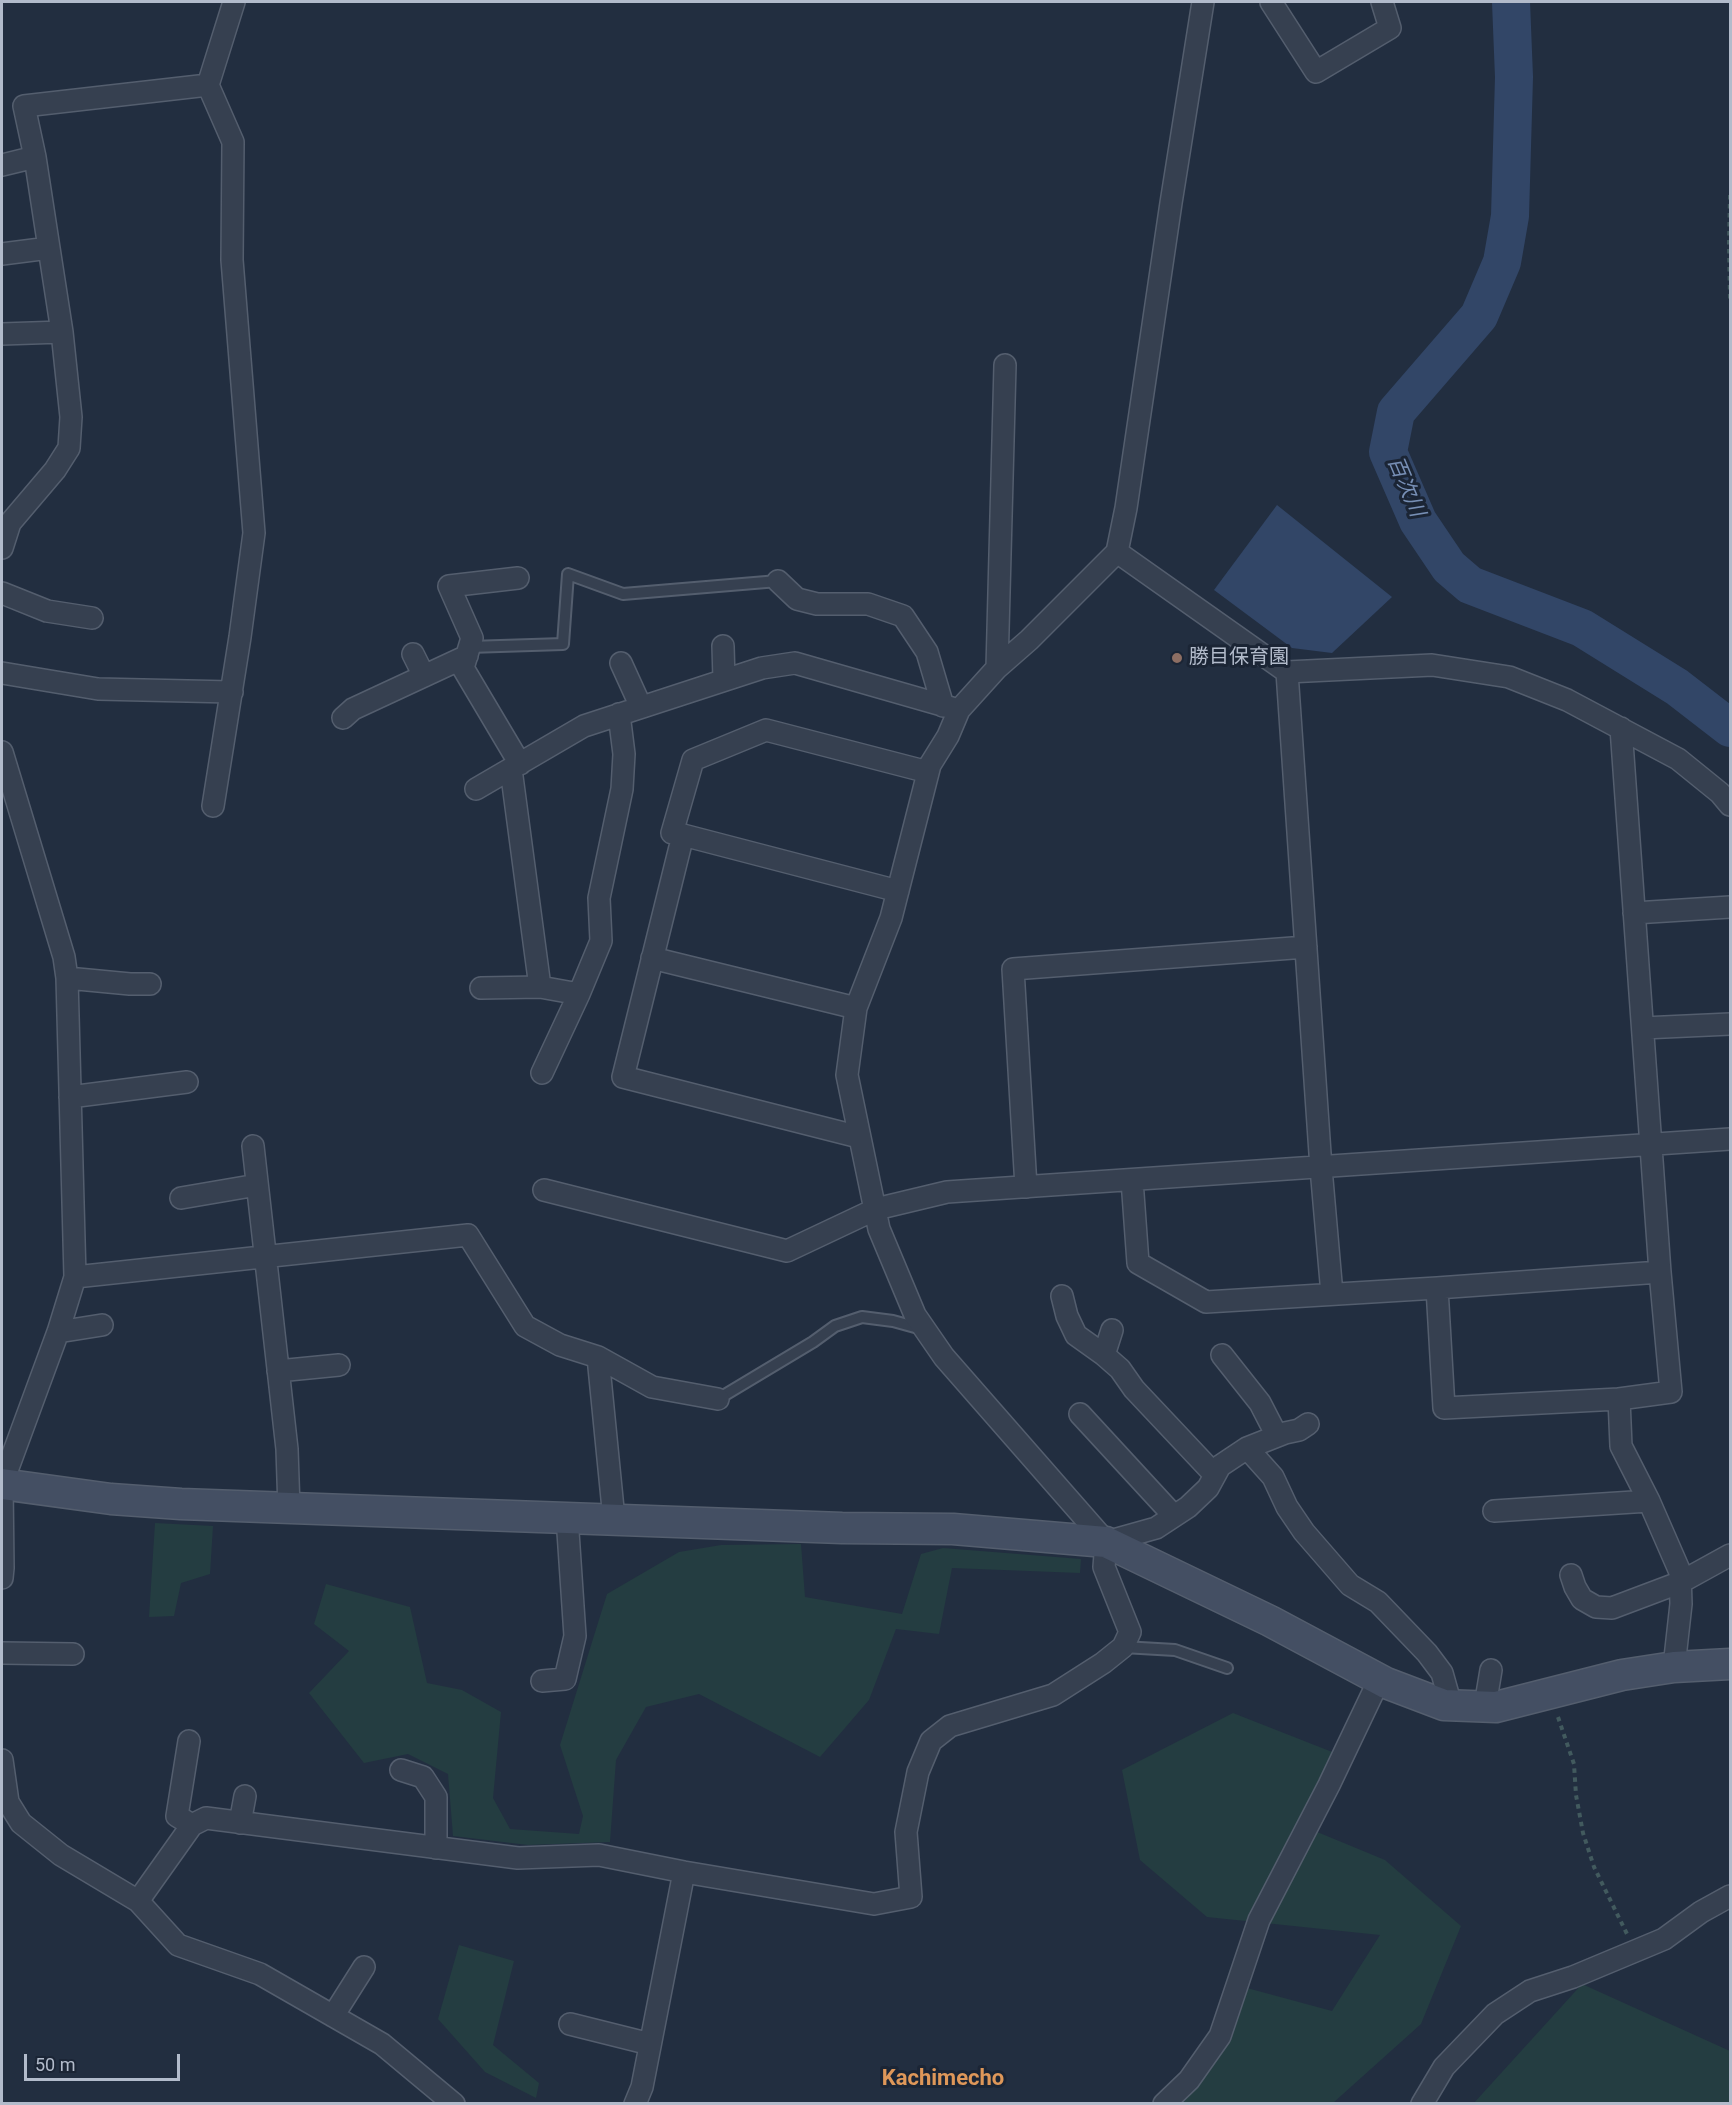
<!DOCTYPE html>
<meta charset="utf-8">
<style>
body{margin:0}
#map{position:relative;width:1732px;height:2105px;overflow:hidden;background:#222e40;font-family:Roboto,sans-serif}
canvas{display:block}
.frame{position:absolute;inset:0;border:3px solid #b2bbcb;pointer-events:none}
.scale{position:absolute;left:24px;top:2054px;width:156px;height:27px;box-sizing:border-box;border:3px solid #b2bbcb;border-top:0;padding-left:8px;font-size:18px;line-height:21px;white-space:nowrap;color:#b2bbcb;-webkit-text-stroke:4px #1b2535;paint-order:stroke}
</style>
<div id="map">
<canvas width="1732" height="2105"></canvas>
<div class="frame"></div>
<div class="scale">50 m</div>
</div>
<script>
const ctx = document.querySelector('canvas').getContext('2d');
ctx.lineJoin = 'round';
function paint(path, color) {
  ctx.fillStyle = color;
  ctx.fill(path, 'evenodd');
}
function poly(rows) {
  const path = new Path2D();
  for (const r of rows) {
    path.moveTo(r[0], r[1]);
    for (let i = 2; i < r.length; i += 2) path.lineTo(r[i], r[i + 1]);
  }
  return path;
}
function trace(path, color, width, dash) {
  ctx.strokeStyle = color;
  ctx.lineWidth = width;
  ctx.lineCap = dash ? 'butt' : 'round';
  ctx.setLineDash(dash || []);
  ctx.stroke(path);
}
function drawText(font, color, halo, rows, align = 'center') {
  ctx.font = font + ' Roboto,"Noto Sans JP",sans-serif';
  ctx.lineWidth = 6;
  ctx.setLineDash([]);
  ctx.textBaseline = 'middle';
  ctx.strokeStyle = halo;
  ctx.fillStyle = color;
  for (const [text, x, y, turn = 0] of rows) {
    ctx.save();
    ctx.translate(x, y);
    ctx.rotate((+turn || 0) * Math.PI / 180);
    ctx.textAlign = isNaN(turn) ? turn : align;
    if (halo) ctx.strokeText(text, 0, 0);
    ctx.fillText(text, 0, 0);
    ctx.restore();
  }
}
paint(poly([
 [155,1523,213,1526,210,1574,181,1583,174,1616,149,1617],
 [801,1544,805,1597,902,1614,921,1554,943,1548,1081,1559,1080,1573,952,1568,939,1634,896,1629,869,1700,820,1757,699,1694,646,1707,616,1760,610,1842,528,1845,453,1836,448,1774,408,1754,364,1763,309,1693,349,1651,314,1624,326,1584,410,1607,427,1683,462,1690,501,1712,493,1798,510,1829,579,1834,583,1816,560,1745,607,1594,679,1552,721,1545],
 [1233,1713,1345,1757,1310,1829,1385,1860,1461,1926,1421,2024,1333,2103,1180,2103,1247,1988,1332,2011,1380,1935,1207,1917,1140,1860,1122,1770],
 [459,1945,514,1961,493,2045,539,2083,536,2098,485,2072,438,2019],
 [1582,1984,1730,2051,1730,2103,1473,2104]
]), '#243d41');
paint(poly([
 [1277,505,1392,597,1332,653,1292,648,1214,590]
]), '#324667');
trace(poly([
 [1511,2,1514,77,1510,216,1502,262,1479,316,1396,412,1388,452,1418,521,1449,567,1470,585,1582,628,1677,687,1730,728]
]), '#324667', 38);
const lane = poly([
 [469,647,563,644,568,574,623,594,778,581],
 [718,1399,813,1342,835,1326,862,1317,893,1321,922,1329],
 [1123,1647,1175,1650,1227,1668]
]);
const street = poly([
 [1271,2,1316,72,1390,28,1382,2],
 [2,165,35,157],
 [2,254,49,248],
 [2,334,62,332],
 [2,548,10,523,55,470,69,448,71,417,62,332,49,248,35,157,24,106,208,85],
 [1117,552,1287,672,1432,665,1509,677,1567,700,1678,759,1720,793,1730,805],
 [518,578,449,586,472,638,463,668,520,764],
 [778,581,797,599,817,604,868,604,903,616,927,652,943,706],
 [2,593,47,611,92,618],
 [723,646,724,680],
 [413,654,424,676],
 [621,663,641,707],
 [997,668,1005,365],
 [1287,672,1321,1168,1332,1294],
 [2,673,98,689,232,692],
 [343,718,353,709,467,656],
 [2,752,64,957,67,978,75,1277,58,1332,2,1484,3,1568,2,1578],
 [476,789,584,726,762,668,795,663,959,710],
 [213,806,240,637,254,533,232,260,233,142,208,85,234,2],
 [683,835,898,891],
 [1634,913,1730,907],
 [652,958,856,1008],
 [67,978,130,984,150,984],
 [540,987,579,994,542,1073],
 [481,988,540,987,511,769],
 [579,994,601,941,599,898,622,789,624,754,619,714],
 [1643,1028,1730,1024],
 [70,1097,187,1082],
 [859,1137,623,1077,683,835,672,833,693,760,766,730,928,772],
 [253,1146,287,1449,289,1509],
 [1132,1180,1138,1263,1206,1302,1437,1288,1660,1272,1621,728],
 [1026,1187,1013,969,1306,947],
 [544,1190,787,1251,876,1209,947,1192,1730,1139],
 [181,1198,257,1185],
 [75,1277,468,1235,525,1326,560,1345,598,1357],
 [1437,1288,1444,1408,1619,1399,1621,1446,1649,1501,1680,1572,1681,1604,1674,1667],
 [1062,1296,1067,1316,1076,1335,1104,1355],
 [1112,1330,1104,1355,1120,1369,1134,1389,1215,1475],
 [58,1332,102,1325],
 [1222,1355,1260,1403,1277,1436],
 [278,1371,339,1365],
 [1619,1399,1671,1392,1660,1272],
 [1080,1414,1174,1516],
 [1247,1448,1273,1477,1287,1507,1304,1532,1350,1585,1378,1602,1427,1653,1442,1673,1451,1705],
 [1494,1511,1649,1501],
 [614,1519,598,1357,652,1387,718,1399],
 [1106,1542,1156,1528,1188,1507,1208,1488,1220,1466,1247,1448,1285,1433,1299,1430,1308,1424],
 [1571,1575,1575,1587,1582,1599,1596,1607,1612,1608,1681,1582,1730,1555],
 [2,1653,73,1654],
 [542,1681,565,1679,575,1636,567,1517],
 [1485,1706,1491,1670],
 [189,1741,177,1816,192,1825],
 [2,1760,8,1802,21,1823,61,1855,138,1901,178,1945,260,1974,382,2044,454,2104],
 [401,1770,423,1777,436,1797,436,1848],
 [240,1823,245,1796],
 [138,1901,192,1825,206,1818,518,1858,599,1855,684,1872,874,1904,911,1897,906,1832,918,1772,931,1741,950,1726,1053,1695,1103,1663,1123,1647,1130,1632,1104,1567,1106,1542,944,1357,915,1315,879,1229,847,1075,856,1008,891,918,930,765,948,736,959,710,997,668,1029,640,1117,552,1126,508,1171,203,1203,2],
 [333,2016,364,1967],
 [570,2024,650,2044],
 [635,2104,642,2087,684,1872],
 [1164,2104,1189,2080,1220,2036,1259,1920,1329,1785,1379,1680],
 [1422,2104,1444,2067,1495,2014,1530,1991,1573,1977,1664,1939,1701,1912,1730,1896]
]);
const secondary = poly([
 [2,1484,111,1499,181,1504,842,1528,953,1529,1106,1542,1270,1621,1386,1683,1444,1705,1496,1707,1622,1675,1674,1667,1730,1664]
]);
trace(lane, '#545e6e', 14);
trace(street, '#545e6e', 24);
trace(secondary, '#545e6e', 33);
trace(poly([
 [1730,195,1729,244,1730,300],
 [1558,1717,1574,1764,1576,1795,1583,1833,1594,1867,1627,1934]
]), '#425a5e', 4, [4.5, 4.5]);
trace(lane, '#364050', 10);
trace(street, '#364050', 21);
trace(secondary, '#444f63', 30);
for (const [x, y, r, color] of [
 [1177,658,6,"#8d6e63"]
]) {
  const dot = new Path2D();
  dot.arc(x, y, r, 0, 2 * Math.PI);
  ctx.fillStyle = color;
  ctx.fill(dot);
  trace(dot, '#1b2535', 2);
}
drawText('20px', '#b2bbcb', '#1b2535', [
 ["勝目保育園",1189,658]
], 'left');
drawText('italic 21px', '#778fb5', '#1b2535', [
 ["百次川",1405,487,67]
]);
drawText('bold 22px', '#de9759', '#1b2535', [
 ["Kachimecho",943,2079]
]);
</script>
